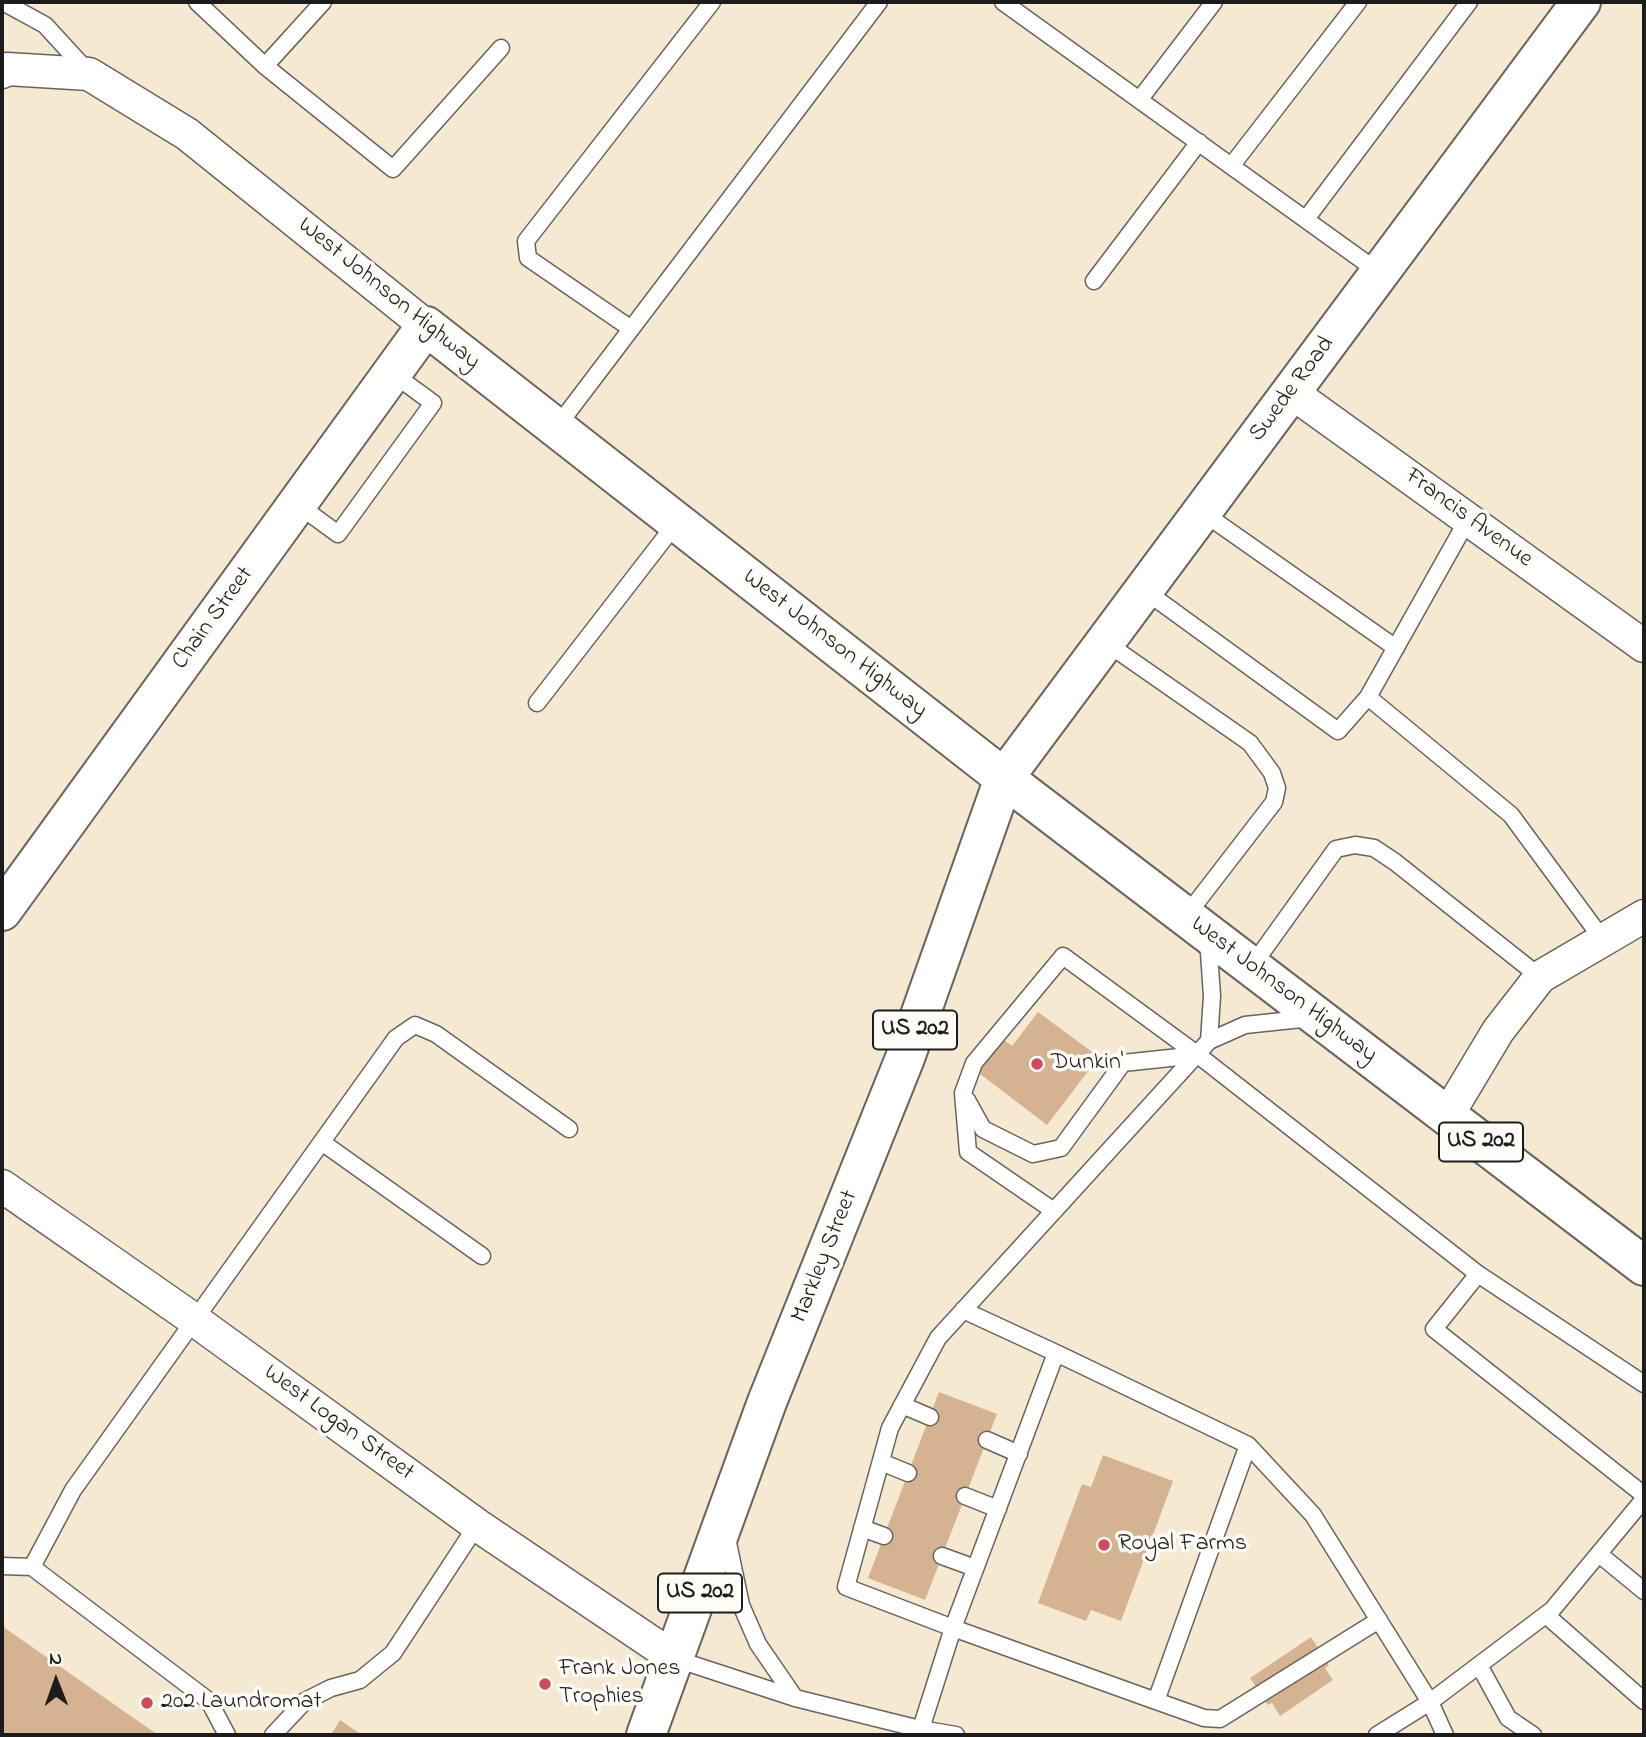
<!DOCTYPE html>
<style>
body{margin:0}
#map{position:relative;width:1646px;height:1737px;overflow:hidden;background:#f5e9d2;font-family:"Indie Flower",sans-serif}
canvas{display:block}
.frame{position:absolute;inset:0;border:4px solid #1c1c1c;pointer-events:none}
.north{position:absolute;left:21px;top:1646px;width:70px;height:70px;-webkit-text-stroke:5px #fdfcf7;paint-order:stroke;rotate:359deg;font-size:19px;font-weight:700;line-height:28px;text-align:center;color:#1c1c1c}
.north::after{content:'';display:block;margin:auto;width:24px;height:32px;background:#1c1c1c;clip-path:polygon(50% 0,100% 100%,50% 72%,0 100%)}
</style>
<div id="map">
<canvas width="1646" height="1737"></canvas>
<div class="frame"></div>
<div class="north">N</div>
</div>
<script>
const ctx = document.querySelector('canvas').getContext('2d');
ctx.lineJoin = 'round';
function paint(path, color) {
  ctx.fillStyle = color;
  ctx.fill(path, 'evenodd');
}
function poly(rows) {
  const path = new Path2D();
  for (const r of rows) {
    path.moveTo(r[0], r[1]);
    for (let i = 2; i < r.length; i += 2) path.lineTo(r[i], r[i + 1]);
  }
  return path;
}
function trace(path, color, width, dash) {
  ctx.strokeStyle = color;
  ctx.lineWidth = width;
  ctx.lineCap = dash ? 'butt' : 'round';
  ctx.setLineDash(dash || []);
  ctx.stroke(path);
}
function drawText(font, color, halo, rows, align = 'center') {
  ctx.font = font + ' "Indie Flower",sans-serif';
  ctx.lineWidth = 7;
  ctx.setLineDash([]);
  ctx.textBaseline = 'middle';
  ctx.strokeStyle = halo;
  ctx.fillStyle = color;
  for (const [text, x, y, turn = 0] of rows) {
    ctx.save();
    ctx.translate(x, y);
    ctx.rotate((+turn || 0) * Math.PI / 180);
    ctx.textAlign = isNaN(turn) ? turn : align;
    if (halo) ctx.strokeText(text, 0, 0);
    ctx.fillText(text, 0, 0);
    ctx.restore();
  }
}
paint(poly([
 [1038,1012,1099,1057,1047,1125,975,1070,1000,1037,1012,1046],
 [939,1392,997,1414,925,1600,868,1578],
 [1103,1455,1173,1481,1121,1621,1091,1610,1086,1621,1038,1603,1082,1484,1091,1487],
 [2,1626,158,1735,2,1735],
 [1311,1637,1329,1665,1325,1668,1333,1680,1280,1716,1272,1703,1268,1705,1250,1678],
 [340,1720,362,1735,331,1735]
]), '#d5b391');
const service = poly([
 [3,2,45,25,89,73],
 [197,2,265,66],
 [323,2,265,66,393,169,501,48],
 [1003,2,1380,273],
 [1140,99,1214,2],
 [1232,165,1358,2],
 [1306,219,1469,2],
 [1094,281,1199,142],
 [630,328,528,258,526,241,712,2],
 [556,428,879,2],
 [297,504,338,534,433,403,392,373],
 [1202,512,1396,648],
 [1468,519,1368,697,1511,815,1603,940],
 [1144,590,1338,731,1368,697],
 [1105,642,1250,743,1272,773,1277,788,1274,802,1186,916],
 [537,703,677,522],
 [1208,938,1212,996,1209,1041],
 [1252,966,1336,849,1355,845,1374,848,1395,862,1540,977],
 [967,1100,983,1129,1033,1154,1061,1148,1123,1063,1198,1055],
 [323,1143,482,1256],
 [1054,1211,968,1152,963,1093,974,1063,1063,956,1198,1055,1478,1274,1644,1384],
 [1478,1274,1434,1329,1644,1495],
 [963,1310,1056,1353,953,1628,1156,1701,1248,1445,1056,1353],
 [902,1405,930,1417],
 [987,1440,1019,1454],
 [1248,1445,1313,1515,1430,1702,1445,1735],
 [881,1462,908,1473],
 [965,1496,998,1509],
 [862,1528,884,1536],
 [727,1538,741,1605,758,1644,795,1698],
 [1599,1554,1644,1591],
 [942,1556,975,1568],
 [2,1566,32,1567,209,1701,227,1735],
 [32,1567,73,1490,396,1038,415,1025,436,1034,569,1129],
 [1546,1615,1644,1701],
 [676,1659,795,1698,920,1729,956,1735],
 [1479,1665,1508,1718,1533,1735],
 [1156,1701,1204,1718,1220,1719,1379,1620],
 [273,1735,305,1701,331,1688,360,1680,393,1653,477,1525],
 [919,1735,953,1628,846,1587,890,1428,938,1338,1209,1041,1245,1025,1311,1018],
 [1377,1735,1430,1702,1552,1610,1644,1499]
]);
const minor = poly([
 [2,72,7,69,89,74,187,134,426,326],
 [1291,392,1644,646],
 [1447,1116,1498,1031,1540,977,1644,916],
 [2,1186,196,1321,477,1525,676,1659]
]);
const tertiary = poly([
 [2,911,426,326,1004,778]
]);
const primary = poly([
 [1004,778,1581,2]
]);
const trunk = poly([
 [646,1735,767,1402,905,1058,1004,778,1644,1266]
]);
trace(service, '#68645c', 19);
trace(minor, '#68645c', 35);
trace(tertiary, '#68645c', 42);
trace(primary, '#68645c', 42);
trace(trunk, '#68645c', 42);
trace(service, '#fff', 16);
trace(minor, '#fff', 32);
trace(tertiary, '#fff', 38);
trace(primary, '#fff', 38);
trace(trunk, '#fff', 38);
for (const [x, y, r, color] of [
 [1037,1064,7,"#d1495b"],
 [1104,1545,7,"#d1495b"],
 [545,1684,7,"#d1495b"],
 [147,1703,7,"#d1495b"]
]) {
  const dot = new Path2D();
  dot.arc(x, y, r, 0, 2 * Math.PI);
  ctx.fillStyle = color;
  ctx.fill(dot);
  trace(dot, '#fdfcf7', 2.5);
}
for (const [x, y, w] of [
 [915,1030,84],
 [1481,1142,84],
 [700,1593,84]
]) {
  const box = new Path2D();
  box.roundRect(x - w / 2, y - 19.5, w, 39, 5);
  ctx.fillStyle = '#fdfcf7';
  ctx.fill(box);
  trace(box, '#1c1c1c', 2);
}
drawText('bold 23px', '#1c1c1c', null, [
 ["US 202",915,1030],
 ["US 202",1481,1142],
 ["US 202",700,1593]
]);
drawText('24px', '#1c1c1c', '#fdfcf7', [
 ["West Johnson Highway",388,295,39],
 ["Swede Road",1293,390,-53],
 ["Francis Avenue",1468,519,36],
 ["Chain Street",214,619,-54],
 ["West Johnson Highway",834,645,38],
 ["West Johnson Highway",1283,991,37],
 ["Markley Street",826,1257,-68],
 ["West Logan Street",338,1424,36]
]);
drawText('24px', '#1c1c1c', '#fdfcf7', [
 ["Dunkin'",1051,1064],
 ["Royal Farms",1118,1545],
 ["Frank Jones",559,1670],
 ["Trophies",559,1698],
 ["202 Laundromat",161,1703]
], 'left');
</script>
